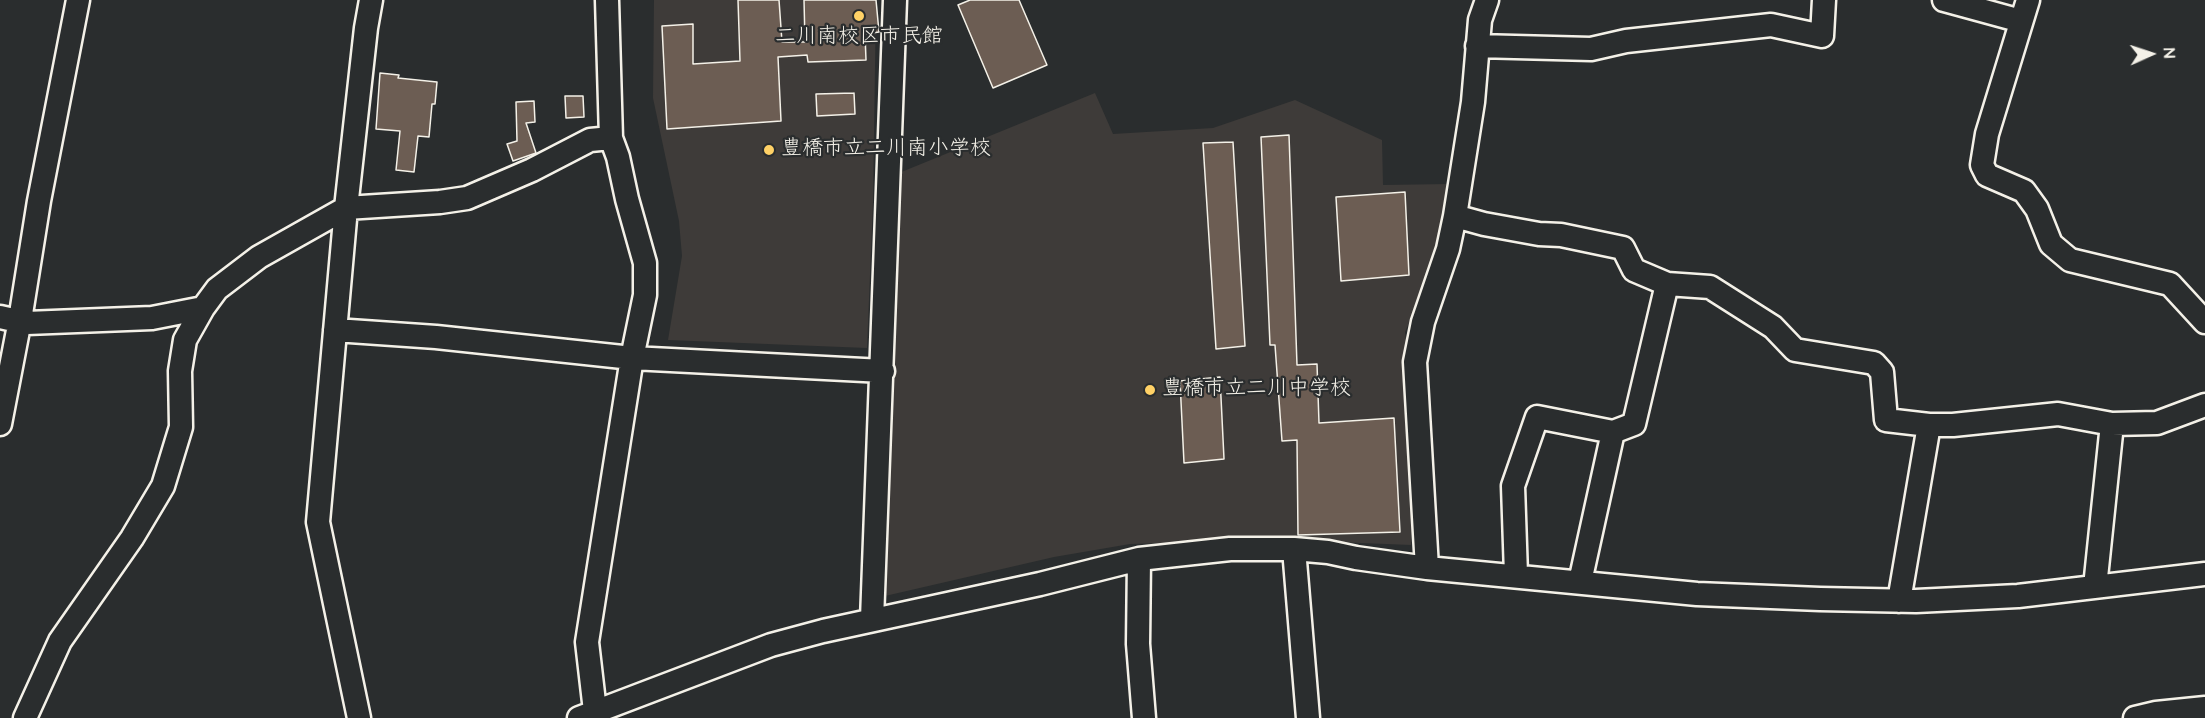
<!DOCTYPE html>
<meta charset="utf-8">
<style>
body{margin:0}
#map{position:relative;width:2205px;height:718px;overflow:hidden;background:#2a2d2e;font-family:"Architects Daughter",sans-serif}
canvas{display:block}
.north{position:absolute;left:2121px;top:24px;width:60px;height:60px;-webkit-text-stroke:4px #2a2d2e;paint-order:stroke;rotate:87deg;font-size:16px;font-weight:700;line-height:24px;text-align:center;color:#f4f1e8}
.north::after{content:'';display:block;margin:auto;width:21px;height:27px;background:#f4f1e8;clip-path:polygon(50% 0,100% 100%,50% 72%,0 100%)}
</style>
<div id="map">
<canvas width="2205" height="718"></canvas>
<div class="north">N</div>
</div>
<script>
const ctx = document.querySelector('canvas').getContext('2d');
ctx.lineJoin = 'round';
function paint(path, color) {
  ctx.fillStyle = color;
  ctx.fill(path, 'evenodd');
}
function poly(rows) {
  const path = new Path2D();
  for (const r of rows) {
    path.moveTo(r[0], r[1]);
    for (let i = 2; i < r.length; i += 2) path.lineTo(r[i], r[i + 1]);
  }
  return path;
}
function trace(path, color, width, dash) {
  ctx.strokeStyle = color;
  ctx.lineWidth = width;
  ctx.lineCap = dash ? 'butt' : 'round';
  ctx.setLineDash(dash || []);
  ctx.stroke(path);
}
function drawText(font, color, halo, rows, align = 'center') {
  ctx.font = font + ' "Architects Daughter","Klee One",sans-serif';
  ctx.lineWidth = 4.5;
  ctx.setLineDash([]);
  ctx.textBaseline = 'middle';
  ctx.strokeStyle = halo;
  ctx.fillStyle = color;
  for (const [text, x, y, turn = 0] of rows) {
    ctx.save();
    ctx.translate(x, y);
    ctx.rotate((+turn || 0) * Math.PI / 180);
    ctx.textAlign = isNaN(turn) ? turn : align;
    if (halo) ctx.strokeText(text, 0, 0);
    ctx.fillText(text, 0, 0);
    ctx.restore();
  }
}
paint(poly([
 [654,0,876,0,873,202,867,348,668,340,682,256,679,221,653,98],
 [1095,93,1113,134,1213,128,1295,100,1382,140,1383,185,1450,184,1446,237,1405,332,1418,448,1411,545,1286,540,1130,544,1054,557,885,596,879,583,899,173]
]), '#3e3b39');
const building = poly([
 [738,0,779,0,782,42,805,42,804,0,876,0,879,32,865,34,866,60,808,62,807,55,778,57,781,121,667,129,662,26,693,24,693,64,740,61,738,0],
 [970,0,1019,0,1047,65,993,88,958,5,970,0],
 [380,73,399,75,398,78,437,82,435,104,432,104,429,137,418,136,414,172,396,170,400,131,376,129,380,73],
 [854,93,855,114,817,116,816,94,854,93],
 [565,96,583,96,584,117,566,118,565,96],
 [534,101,535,122,526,123,536,153,513,161,507,144,517,141,516,102,534,101],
 [1289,135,1297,365,1317,364,1319,423,1394,418,1400,532,1298,535,1297,440,1282,441,1275,345,1270,345,1261,137,1289,135],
 [1233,142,1245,346,1216,349,1203,143,1233,142],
 [1405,192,1409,275,1341,281,1336,197,1405,192],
 [1220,377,1224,459,1184,463,1180,381,1220,377]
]);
paint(building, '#6c5d53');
trace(building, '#f4f1e8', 1.5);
const minor = poly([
 [1944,0,2021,21],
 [2028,0,1987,134,1982,165,1987,175,2024,191,2037,209,2051,244,2070,260,2170,284,2205,322],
 [1477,46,1591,49,1626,41,1771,25,1822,36,1824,0],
 [1455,216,1484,224,1539,234,1561,235,1623,248,1634,270,1667,284,1710,287,1773,327,1795,350,1874,363,1882,372,1886,420,1929,425,1953,425,2058,414,2112,424,2157,423,2205,405],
 [0,317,27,323,152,318,203,308],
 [335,330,436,337,632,358,883,371],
 [0,424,20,320,39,201,78,0],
 [1294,549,1308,718],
 [1139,559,1138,644,1144,718],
 [1427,568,1415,362,1423,322,1448,249,1455,216,1473,102,1480,20,1487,0],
 [1516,575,1513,486,1537,417,1613,432],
 [1580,582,1613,432,1634,424,1667,284],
 [2095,587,2112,424],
 [1899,601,1929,425],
 [872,620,895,0],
 [595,711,587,642,632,358,645,295,645,263,627,199,618,157,611,138,607,0],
 [25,718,60,641,132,538,163,486,181,427,180,371,185,340,203,308,217,289,259,257,346,208,440,202,467,198,532,170,590,140,611,138],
 [359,718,318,522,346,208,366,28,371,0],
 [579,718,771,645,823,631,1040,584,1139,559,1230,549,1294,549,1328,552,1356,558,1427,568,1697,594,1820,599,1916,601,2018,596,2205,574],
 [2135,718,2156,713,2205,708]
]);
trace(minor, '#f4f1e8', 27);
trace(minor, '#2a2d2e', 22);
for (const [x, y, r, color] of [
 [859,16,6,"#ffd166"],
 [769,150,6,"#ffd166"],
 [1150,390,6,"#ffd166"]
]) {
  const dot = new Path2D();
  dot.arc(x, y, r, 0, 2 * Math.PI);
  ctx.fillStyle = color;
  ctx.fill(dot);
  trace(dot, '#2a2d2e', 2);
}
drawText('21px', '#f4f1e8', '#2a2d2e', [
 ["二川南校区市民館",859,38,"center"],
 ["豊橋市立二川南小学校",781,150],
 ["豊橋市立二川中学校",1162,390]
], 'left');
</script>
